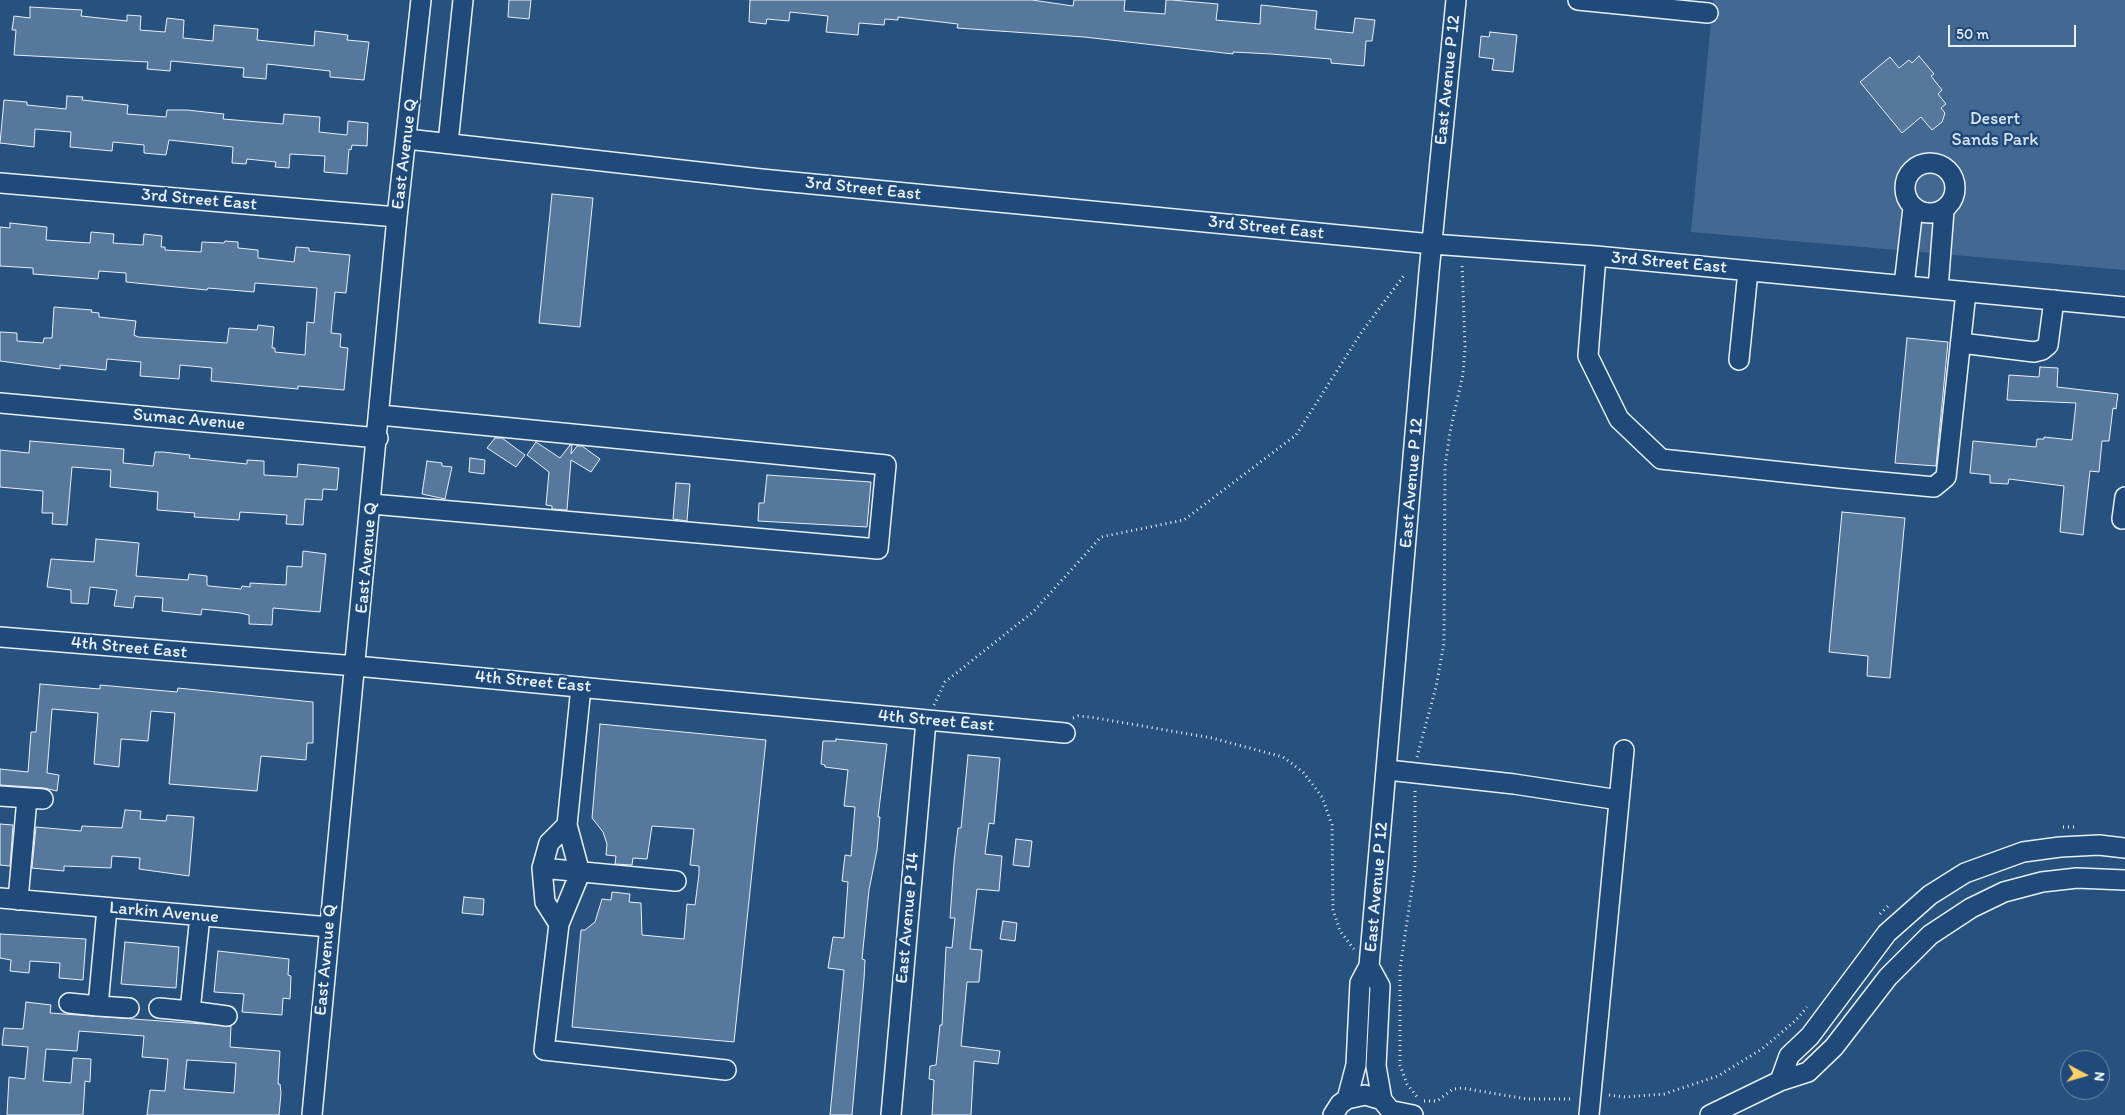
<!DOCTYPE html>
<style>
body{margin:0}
#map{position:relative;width:2125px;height:1115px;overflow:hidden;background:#27517f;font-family:Itim,sans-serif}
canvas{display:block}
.north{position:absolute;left:2060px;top:1050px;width:50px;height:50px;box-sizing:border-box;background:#1f4a7a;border:1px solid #6f8dac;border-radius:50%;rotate:96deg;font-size:14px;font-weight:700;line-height:20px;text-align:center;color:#e8f1f8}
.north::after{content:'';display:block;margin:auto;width:18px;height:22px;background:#ffd166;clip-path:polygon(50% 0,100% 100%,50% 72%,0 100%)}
.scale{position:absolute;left:1948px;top:25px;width:128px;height:22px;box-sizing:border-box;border:2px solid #e8f1f8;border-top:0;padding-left:6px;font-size:15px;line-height:18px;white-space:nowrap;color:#e8f1f8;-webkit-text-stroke:4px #1f4a7a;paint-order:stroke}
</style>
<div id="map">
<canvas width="2125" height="1115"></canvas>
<div class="north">N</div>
<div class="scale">50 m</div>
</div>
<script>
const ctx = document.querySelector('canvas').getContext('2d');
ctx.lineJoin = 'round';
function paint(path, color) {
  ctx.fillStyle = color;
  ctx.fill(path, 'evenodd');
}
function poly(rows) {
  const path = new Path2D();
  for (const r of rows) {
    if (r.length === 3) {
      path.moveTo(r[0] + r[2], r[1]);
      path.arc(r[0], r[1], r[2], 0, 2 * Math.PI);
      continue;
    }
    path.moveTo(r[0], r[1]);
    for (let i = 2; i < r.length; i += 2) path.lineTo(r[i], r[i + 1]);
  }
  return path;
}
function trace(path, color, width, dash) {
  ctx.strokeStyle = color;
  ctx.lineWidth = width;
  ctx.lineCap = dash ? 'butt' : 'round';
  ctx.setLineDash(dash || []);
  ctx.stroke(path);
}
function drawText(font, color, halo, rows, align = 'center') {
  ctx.font = font + ' Itim,sans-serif';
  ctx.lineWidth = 5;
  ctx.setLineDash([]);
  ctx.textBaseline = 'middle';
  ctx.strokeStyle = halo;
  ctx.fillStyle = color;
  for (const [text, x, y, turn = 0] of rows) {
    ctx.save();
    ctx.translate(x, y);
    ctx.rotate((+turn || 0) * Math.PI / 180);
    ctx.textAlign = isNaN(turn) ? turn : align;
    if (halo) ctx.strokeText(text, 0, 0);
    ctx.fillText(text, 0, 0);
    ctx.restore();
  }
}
paint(poly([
 [1713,0,2125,0,2125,270,1691,232]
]), '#436891');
const building = poly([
 [509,0,531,0,529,19,508,17,509,0],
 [750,0,1032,0,1073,6,1074,0,1125,0,1124,11,1165,14,1166,0,1172,0,1218,4,1216,20,1260,24,1261,5,1317,11,1315,29,1353,33,1355,18,1375,20,1372,41,1366,41,1364,66,1331,63,1331,59,1271,54,1233,52,1233,54,1084,37,957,28,958,24,898,17,898,20,885,19,884,25,859,23,858,35,826,32,828,16,790,12,789,21,767,19,766,24,749,22,750,0],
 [30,7,82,10,81,16,127,21,127,15,141,16,140,30,165,32,167,18,184,20,183,38,213,41,214,25,258,29,257,40,314,46,315,31,348,35,347,40,369,42,364,80,330,77,330,71,267,64,266,79,243,77,244,68,171,61,170,71,147,69,148,62,14,55,16,30,12,30,14,16,30,18,30,7],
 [1490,32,1517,35,1513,72,1492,70,1494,59,1479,57,1481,36,1489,37,1490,32],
 [1919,56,1934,74,1931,76,1942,90,1938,94,1946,104,1941,108,1945,113,1942,122,1932,130,1921,117,1902,133,1860,82,1890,57,1899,68,1909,60,1912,63,1919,56],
 [67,96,83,97,82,100,128,105,127,114,166,117,167,110,187,110,224,114,223,119,283,124,284,114,320,117,319,132,347,135,348,121,368,123,367,146,352,145,351,150,349,149,347,174,324,172,325,156,290,154,289,168,275,167,276,162,247,159,246,164,232,163,233,147,169,140,166,155,144,153,144,145,113,142,112,151,70,147,71,132,35,129,34,147,0,143,4,100,27,102,27,105,66,109,67,96],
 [552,194,593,198,580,327,539,323,552,194],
 [10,223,47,227,46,240,90,243,91,232,114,234,113,243,143,245,144,234,162,236,161,247,165,247,165,250,201,252,202,242,224,243,225,241,238,242,238,248,258,250,258,258,294,262,296,247,309,248,309,251,350,255,346,293,335,292,331,333,341,334,340,347,348,348,344,390,298,386,298,389,211,381,212,368,180,365,179,379,140,376,141,362,107,359,106,370,60,365,60,369,0,361,0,332,17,333,17,341,43,343,44,338,52,338,54,307,92,310,91,312,99,313,99,317,136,321,134,335,138,337,227,343,229,328,257,330,258,325,274,327,272,348,275,348,275,352,305,355,307,322,314,323,317,288,255,283,254,292,208,288,207,290,126,282,126,273,99,271,98,279,33,274,33,268,0,266,0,227,10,228,10,223],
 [1907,338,1948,342,1936,466,1895,463,1907,338],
 [2040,367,2058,368,2057,387,2118,394,2116,409,2113,408,2109,441,2102,441,2099,472,2090,471,2083,535,2060,532,2064,486,2009,479,2008,484,1990,483,1990,475,1970,473,1973,441,2036,447,2037,439,2044,439,2044,437,2072,440,2076,403,2007,400,2009,375,2039,377,2040,367],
 [495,438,502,438,525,455,516,467,487,448,495,438],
 [30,441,124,449,123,463,153,466,155,452,163,452,190,455,189,458,247,464,247,460,264,461,264,475,297,477,298,464,339,468,337,490,323,489,322,500,305,499,303,525,286,524,287,515,240,512,239,520,194,517,195,513,157,510,158,492,110,487,111,470,72,467,67,525,52,524,53,513,42,513,43,491,0,487,0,450,29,453,30,441],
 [536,442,560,458,570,445,572,445,571,454,577,446,582,446,600,459,591,472,571,460,567,510,552,509,552,506,546,505,549,472,527,455,536,442],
 [470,458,485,460,484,474,469,472,470,458],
 [427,461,442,463,442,466,452,467,445,499,422,494,427,461],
 [767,475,871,482,867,527,758,521,759,503,764,503,767,475],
 [676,483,690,484,687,521,673,519,676,483],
 [1842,512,1905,518,1890,678,1867,676,1868,656,1829,652,1842,512],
 [96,539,139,543,136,576,188,580,189,574,207,576,207,585,209,586,241,589,242,586,250,587,250,583,286,585,287,566,302,567,303,551,326,554,320,612,273,608,272,625,249,624,249,615,240,613,202,609,201,615,162,611,163,598,135,596,133,608,114,606,117,590,90,587,88,604,71,603,71,590,47,587,51,559,94,562,96,539],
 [40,684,100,689,100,685,177,692,178,688,313,702,313,743,307,743,306,760,261,756,257,791,169,784,175,713,151,711,148,741,121,739,119,767,94,764,98,713,52,709,47,773,59,775,57,791,44,788,0,785,0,769,28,772,31,732,36,732,40,684],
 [600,724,766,740,734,1042,572,1027,581,930,585,930,595,922,602,899,611,900,612,892,630,894,629,902,641,903,642,935,684,939,687,904,695,905,699,874,699,866,690,865,694,829,652,826,647,859,633,858,632,865,615,864,616,856,606,855,607,844,603,832,592,818,600,724],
 [836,739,887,744,878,817,880,817,877,850,869,890,862,959,865,960,864,979,852,1115,830,1115,844,970,828,968,833,937,844,938,848,882,842,881,845,855,851,856,855,807,844,806,848,770,825,767,825,765,821,764,823,741,836,741,836,739],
 [968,755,1000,758,994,824,989,823,985,854,1002,856,999,891,977,889,970,949,982,950,979,982,967,982,961,1046,1000,1051,998,1064,974,1061,971,1115,932,1115,934,1080,929,1079,930,1066,936,1065,940,1025,942,1025,946,947,952,948,955,918,950,918,954,862,958,828,961,828,968,755],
 [125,810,141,811,140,819,166,821,167,815,194,817,189,876,139,869,140,858,112,856,111,868,64,866,64,871,32,868,36,827,81,831,82,826,122,828,125,810],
 [0,824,13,825,10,866,0,865,0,824],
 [1016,839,1032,841,1029,867,1013,865,1016,839],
 [464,897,484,899,483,915,462,913,464,897],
 [1003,921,1017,923,1015,941,1000,939,1003,921],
 [0,934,86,939,83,980,59,978,60,963,30,961,29,973,10,971,11,960,0,958,0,934],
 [125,942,179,947,176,988,121,984,125,942],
 [218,951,289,959,288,975,291,976,290,999,283,998,282,1015,242,1012,244,994,214,992,218,951],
 [26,1002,51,1005,50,1013,231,1026,230,1047,280,1051,278,1084,280,1084,281,1093,279,1115,147,1115,150,1090,165,1091,168,1059,142,1057,144,1036,79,1031,77,1051,46,1049,43,1081,71,1083,73,1058,91,1059,90,1082,85,1081,83,1115,7,1115,9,1077,25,1079,28,1047,2,1045,4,1028,23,1029,26,1002],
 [187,1060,236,1063,234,1093,184,1089,187,1060]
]);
paint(building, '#57789d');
trace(building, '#e8f1f8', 1);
const minor = poly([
 [1578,0,1708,13],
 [407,139,761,179,1432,244,1596,256,2125,307],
 [448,143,463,0],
 [1930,188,25],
 [0,183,397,217],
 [1596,256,1588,356,1619,419,1661,459,1839,478,1934,487,1946,477,1966,292],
 [1904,285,1913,208],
 [1938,289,1944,210],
 [1961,343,2034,352,2042,350,2048,345,2054,300],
 [1739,360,1748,271],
 [0,403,378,438],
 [372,504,878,549,886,465,380,415],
 [2122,519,2125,497],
 [0,637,356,666,1065,733],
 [581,687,567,825,580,873,559,924,544,1050,726,1070],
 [1388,770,1514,784,1619,800],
 [0,796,43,799],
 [542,868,676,881],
 [0,898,329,927],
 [18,900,27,798],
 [107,908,98,1006,129,1008],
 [200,916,190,1011,227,1016],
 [559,924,545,902,542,868,549,843,567,825],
 [1369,966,1380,986,1376,1066,1382,1100],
 [69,1003,98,1006],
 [159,1008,190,1011],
 [1780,1081,1789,1056,1810,1036,1887,933,1930,895,1965,873,2023,852,2060,847,2099,845,2125,848],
 [1347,1099,1356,1065,1360,983,1369,966,1429,272,1456,0],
 [1393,1111,1413,1115],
 [312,1115,397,217,421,0],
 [891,1115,926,721],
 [1333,1115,1340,1104,1347,1099,1365,1095,1382,1100,1394,1115],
 [1589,1115,1624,750],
 [1710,1115,1780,1081,1808,1072,1834,1047,1888,977,1930,935,1971,908,2004,892,2042,882,2077,878,2125,880]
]);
trace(minor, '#e8f1f8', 22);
trace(poly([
 [934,705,945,682,1033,612,1101,537,1184,520,1296,435,1361,333,1405,274],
 [1073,718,1078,716,1090,717,1212,738,1283,757,1303,772,1322,797,1332,825,1333,910,1340,931,1354,949],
 [1417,757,1436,687,1444,643,1445,467,1450,432,1463,374,1465,347,1462,263],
 [1415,791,1415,868,1400,969,1400,1065,1407,1084,1418,1098],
 [2063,827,2077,827],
 [1880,914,1890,904],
 [1609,1095,1625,1097,1664,1094,1718,1076,1762,1049,1796,1020,1807,1007],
 [1424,1101,1437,1101,1453,1089,1462,1088,1527,1099,1570,1099]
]), '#e8f1f8', 3, [1, 4]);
trace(minor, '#1f4a7a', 19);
drawText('18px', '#e8f1f8', '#1f4a7a', [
 ["East Avenue P 12",1448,80,-84],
 ["East Avenue Q",405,154,-83],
 ["3rd Street East",863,189,6],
 ["3rd Street East",199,200,5],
 ["3rd Street East",1266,228,6],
 ["3rd Street East",1669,263,5],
 ["Sumac Avenue",189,420,5],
 ["East Avenue P 12",1412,483,-85],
 ["East Avenue Q",367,558,-85],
 ["4th Street East",129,648,5],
 ["4th Street East",533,682,5],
 ["4th Street East",936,721,5],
 ["East Avenue P 12",1377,887,-85],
 ["Larkin Avenue",164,913,5],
 ["East Avenue P 14",908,918,-85],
 ["East Avenue Q",326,960,-85]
]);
drawText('18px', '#d8e3ee', '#1f4a7a', [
 ["Desert",1995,119],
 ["Sands Park",1995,140]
]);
</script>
